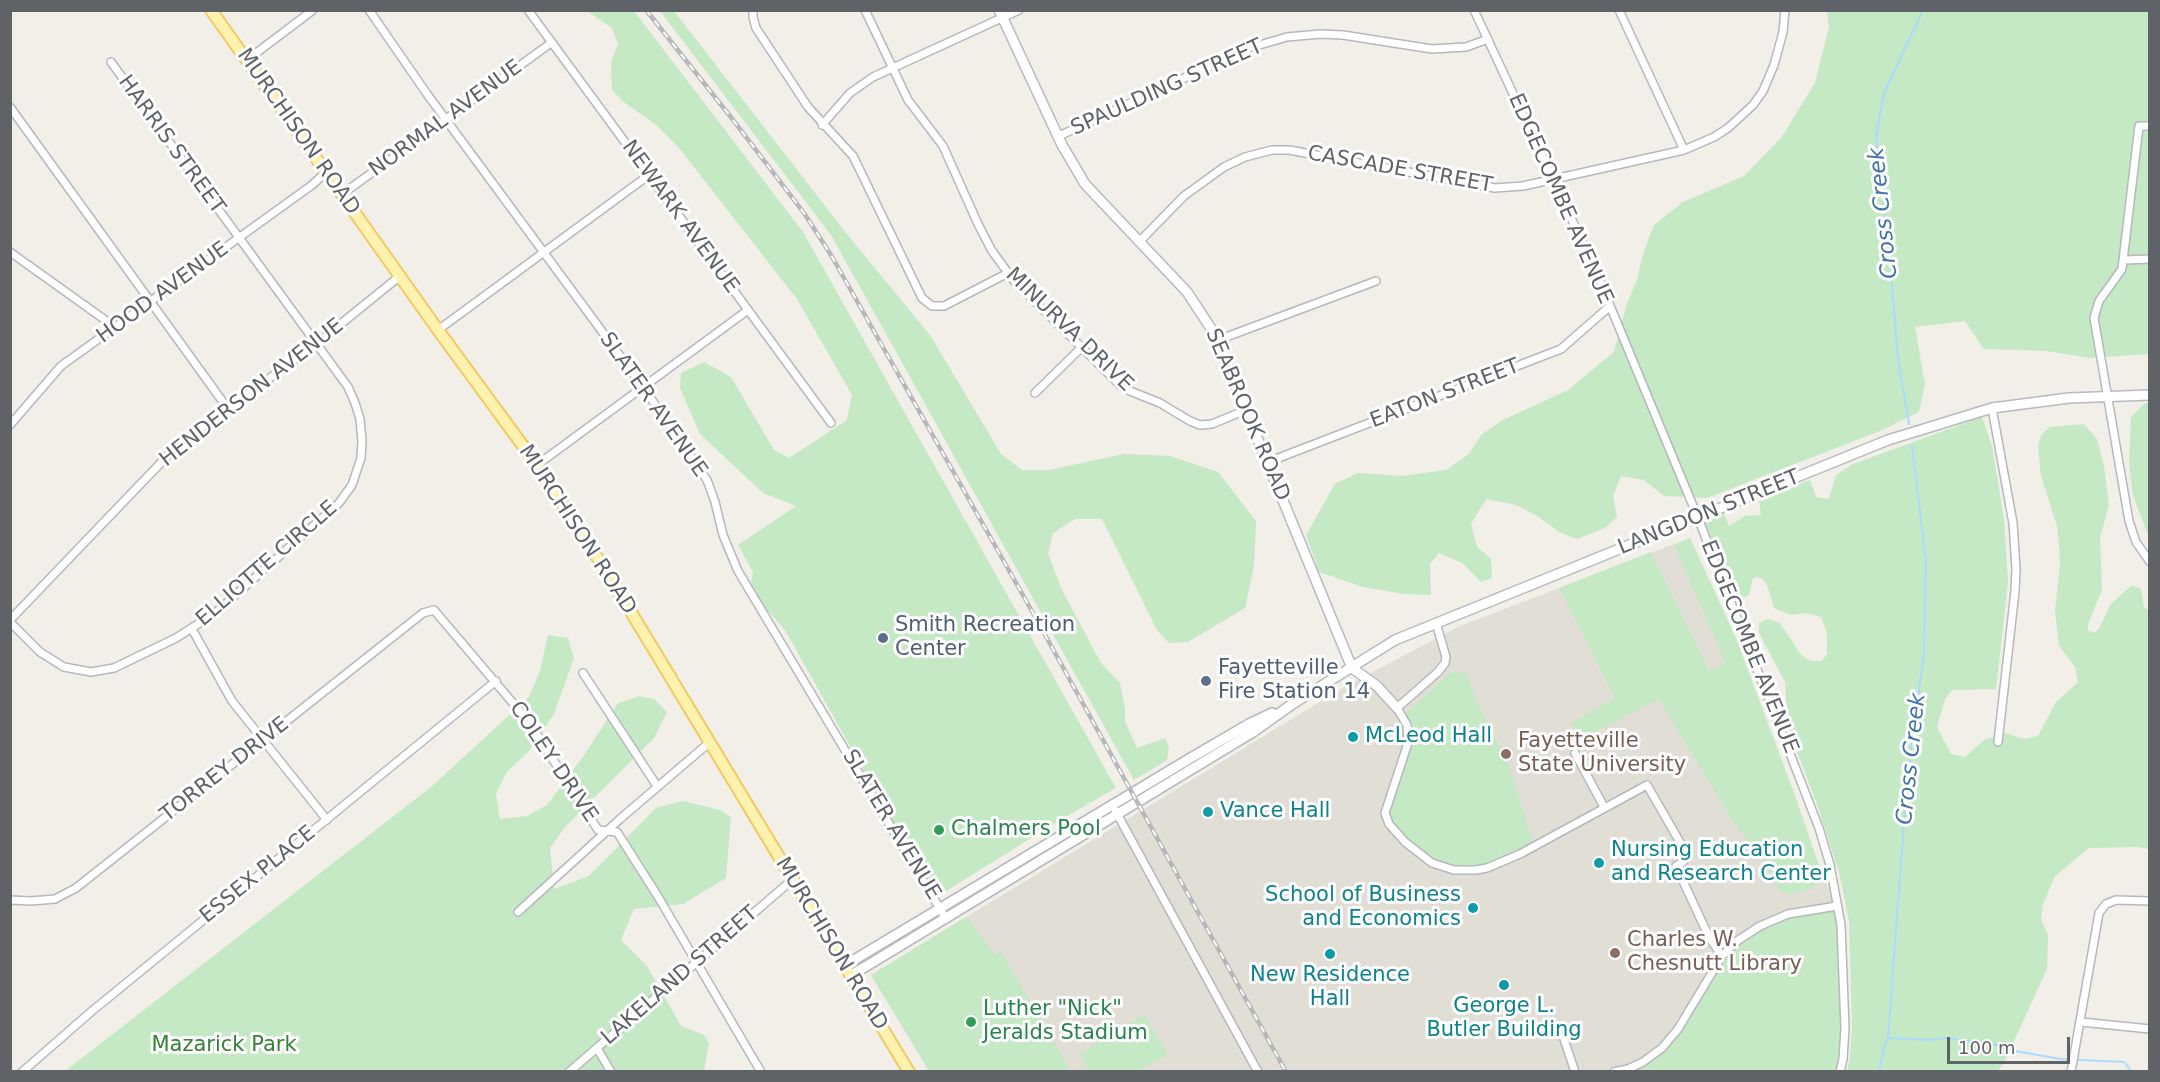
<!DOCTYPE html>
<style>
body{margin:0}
#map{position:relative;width:2160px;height:1082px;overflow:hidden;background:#f1efe8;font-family:"DejaVu Sans",sans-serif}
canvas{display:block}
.frame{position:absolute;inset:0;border:12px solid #5f6368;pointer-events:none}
.scale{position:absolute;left:1947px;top:1037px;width:123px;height:27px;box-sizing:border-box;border:3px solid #5f6368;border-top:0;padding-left:8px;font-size:18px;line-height:21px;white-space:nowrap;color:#5f6368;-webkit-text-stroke:4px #fff;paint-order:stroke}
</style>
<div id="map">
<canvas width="2160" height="1082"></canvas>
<div class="frame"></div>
<div class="scale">100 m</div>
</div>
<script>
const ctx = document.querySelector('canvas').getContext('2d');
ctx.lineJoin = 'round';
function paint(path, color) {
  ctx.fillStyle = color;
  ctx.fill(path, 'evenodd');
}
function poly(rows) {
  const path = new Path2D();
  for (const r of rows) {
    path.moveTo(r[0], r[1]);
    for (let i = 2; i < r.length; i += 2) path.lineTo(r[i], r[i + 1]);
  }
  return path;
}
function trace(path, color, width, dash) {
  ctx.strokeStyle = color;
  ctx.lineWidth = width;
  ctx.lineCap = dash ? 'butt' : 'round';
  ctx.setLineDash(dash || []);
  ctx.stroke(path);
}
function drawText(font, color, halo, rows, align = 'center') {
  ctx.font = font + ' "DejaVu Sans",sans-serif';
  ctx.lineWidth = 6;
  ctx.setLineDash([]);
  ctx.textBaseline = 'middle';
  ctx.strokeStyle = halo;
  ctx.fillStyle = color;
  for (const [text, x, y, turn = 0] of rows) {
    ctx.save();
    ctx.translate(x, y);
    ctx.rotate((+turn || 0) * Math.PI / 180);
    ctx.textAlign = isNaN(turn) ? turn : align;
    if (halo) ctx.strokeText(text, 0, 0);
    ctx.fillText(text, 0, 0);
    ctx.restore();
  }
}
paint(poly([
 [1690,538,1808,834,1822,875,1837,906,1840,1072,929,1071,871,975,1346,686,1460,626]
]), '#e1ded6');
paint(poly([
 [587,11,634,11,803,232,1116,788,1060,820,935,898,785,630,750,591,753,572,738,545,796,506,763,493,700,434,680,388,681,373,704,362,731,377,774,450,789,458,847,420,852,395,797,299,679,148,655,124,625,103,612,90,611,63,618,44,612,28],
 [660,11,674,11,846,233,930,335,1001,454,1022,470,1049,470,1124,454,1170,456,1218,472,1256,521,1254,566,1245,608,1188,642,1169,643,1157,630,1102,519,1075,519,1053,533,1048,554,1062,590,1101,663,1120,683,1125,708,1125,722,1137,748,1165,738,1169,747,1167,760,1134,780,831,235],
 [1827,11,2149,11,2149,354,2089,358,2047,351,1984,349,1965,321,1915,327,1925,384,1919,412,1880,431,1707,498,1664,496,1644,480,1621,476,1613,496,1617,517,1605,528,1577,539,1561,533,1537,516,1516,505,1486,499,1471,524,1477,547,1491,559,1492,578,1481,582,1462,563,1439,553,1430,564,1431,595,1404,594,1363,587,1319,572,1306,535,1335,484,1358,473,1402,476,1446,470,1469,454,1481,435,1503,420,1568,390,1614,352,1627,303,1637,280,1643,254,1654,225,1683,202,1744,176,1781,138,1815,83,1829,27],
 [2145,403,2150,403,2149,538,2133,495,2129,465,2131,417],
 [1982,417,1992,446,2004,519,2008,582,1996,689,1952,690,1945,699,1937,727,1951,754,1965,757,1984,740,2005,733,2024,739,2038,736,2056,702,2078,682,2075,667,2059,646,2055,611,2060,565,2059,544,2057,526,2041,476,2038,447,2041,435,2050,427,2084,424,2097,439,2104,466,2109,505,2100,538,2102,590,2088,624,2088,630,2095,633,2100,627,2111,604,2131,586,2141,588,2144,608,2150,610,2149,849,2138,847,2089,848,2055,876,2043,904,2041,919,2048,935,2047,969,2003,1065,1997,1071,1847,1071,1850,1058,1852,1025,1849,922,1840,876,1819,810,1788,728,1785,682,1759,633,1759,623,1768,619,1780,623,1802,656,1811,661,1822,661,1827,654,1827,633,1821,617,1807,613,1791,615,1774,608,1766,582,1759,577,1753,578,1749,595,1741,599,1732,593,1705,522,1724,513,1729,526,1745,516,1761,515,1759,501,1810,480,1816,497,1829,499,1836,475,1853,464],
 [1690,538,1736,638,1797,801,1821,872,1819,883,1812,889,1787,894,1780,891,1763,859,1734,823,1659,699,1579,740,1571,723,1615,698,1559,588,1651,552,1709,671,1726,663,1674,545],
 [548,635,568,638,574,658,554,714,529,751,506,773,496,794,500,819,527,816,547,805,585,754,618,703,639,696,654,699,667,712,654,738,565,827,550,848,554,889,589,876,656,808,683,801,720,810,731,817,726,878,683,904,634,909,621,940,647,966,681,1026,704,1035,709,1043,704,1071,64,1072,431,787,529,697,540,671],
 [1457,672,1466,673,1478,704,1507,760,1534,846,1487,868,1443,867,1405,842,1385,813,1408,743,1402,717,1450,673],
 [1837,906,1844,979,1840,1071,1613,1072,1640,1063,1675,1033,1725,952,1751,931,1785,916],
 [966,917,995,955,1001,952,1069,1069,1066,1071,929,1071,871,975],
 [1144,1015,1168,1055,1138,1071,1089,1071,1079,1054]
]), '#c5e8c5');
trace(poly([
 [1909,424,1898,359,1891,274,1876,136,1884,93,1923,10],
 [1888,1038,1930,1040,1945,1038,2000,1045,2010,1050,2060,1059,2124,1062,2132,1072],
 [1879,1072,1884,1047,1888,1038,1907,782,1924,652,1926,562,1912,446]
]), '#aadaff', 2);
const street = poly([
 [369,10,427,94,643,387,707,480,715,502,723,535,738,571,946,919],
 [528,10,831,423],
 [753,10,753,17,756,28,808,107,853,156,922,298,932,306,944,306,1008,273],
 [865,10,908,100,943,146,978,224,992,251,1014,281,1120,385,1130,391,1160,403,1190,421,1200,425,1212,424,1246,410],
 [1474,10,1594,267,1698,518,1819,828,1830,865,1841,925,1845,1028,1843,1059,1840,1072],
 [1619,10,1684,150],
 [247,60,313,10],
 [10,107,228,409],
 [822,125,850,93,873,77,1019,10],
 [2150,126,2139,126,2122,269,2099,301,2094,318,2129,521,2136,542,2150,562],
 [1059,136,1249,48,1287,37,1321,34,1343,35,1432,49,1466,47,1488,39],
 [341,195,551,43],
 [1139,242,1184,196,1224,167,1245,157,1272,150,1289,150,1495,188,1523,186,1684,150,1714,137,1728,128,1753,105,1763,91,1774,65,1783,32,1785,10],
 [10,252,115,327],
 [2124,260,2150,259],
 [438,330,649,175],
 [1218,340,1376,281],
 [1035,393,1082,347],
 [1992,408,2013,523,2016,569,2015,591,1998,742],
 [10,425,61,366,312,185,326,172],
 [1268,462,1561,349,1609,307],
 [537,465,748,310],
 [10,620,176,447,316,344,400,276],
 [10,622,40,652,64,667,91,672,114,668,176,638,214,614,339,503,352,485,361,458,362,441,360,419,355,403,348,387,111,62],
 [1436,623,1446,657,1445,663,1438,672,1397,708,1407,725,1408,743,1385,813,1389,824,1405,842,1432,863,1454,870,1476,870,1487,868,1520,854,1647,785,1685,851,1686,857,1683,862,1676,866,1709,937,1722,956],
 [192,629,232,701,327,820],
 [583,673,657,786],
 [1575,753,1604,807],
 [1115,810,1258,1072],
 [10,900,31,901,55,899,76,888,423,613,434,610,529,722,598,830,617,832,657,895,761,1072],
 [518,912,620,819,710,742],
 [2081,1022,2150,1029],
 [1563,1036,1575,1072],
 [597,1048,611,1072],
 [22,1072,92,1011,496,681],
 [569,1072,792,880],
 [1614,1072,1628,1069,1643,1062,1662,1048,1678,1029,1722,956,1737,941,1760,926,1788,914,1837,906],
 [2071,1072,2099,913,2106,904,2116,900,2150,901]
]);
const secondary = poly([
 [999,10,1062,145,1085,184,1187,292,1214,333,1352,668,1377,686,1397,708],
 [844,966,1189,759,1249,724,1272,713],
 [850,976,1253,732,1291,705,1395,640,1888,440,1992,408,2069,398,2150,395]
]);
const primary = poly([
 [211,10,438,330,537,465,608,574,909,1072]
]);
trace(street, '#b5b8bc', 10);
trace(secondary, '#b6babf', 12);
trace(primary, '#f2c960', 14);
trace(street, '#fff', 7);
trace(secondary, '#fff', 9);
trace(primary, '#fff2af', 10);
const rail = poly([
 [646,10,730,116,804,213,831,255,1033,613,1286,1072]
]);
trace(rail, '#b6b7b8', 4.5);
trace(rail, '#fff', 2, [7]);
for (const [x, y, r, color] of [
 [883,638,6,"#5c6f8a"],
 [1206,681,6,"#5c6f8a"],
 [1353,737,6,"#0f9aa8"],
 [1506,754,6,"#8d6e63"],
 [1208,812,6,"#0f9aa8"],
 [939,830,6,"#2e9e5b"],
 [1599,863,6,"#0f9aa8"],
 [1473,908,6,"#0f9aa8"],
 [1615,953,6,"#8d6e63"],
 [1330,954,6,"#0f9aa8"],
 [1504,985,6,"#0f9aa8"],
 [971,1022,6,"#2e9e5b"]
]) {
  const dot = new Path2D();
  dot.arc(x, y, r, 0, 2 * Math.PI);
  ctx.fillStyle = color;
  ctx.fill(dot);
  trace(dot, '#fff', 2);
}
drawText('21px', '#5f6368', '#fff', [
 ["SPAULDING STREET",1167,88,-24],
 ["NORMAL AVENUE",446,119,-36],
 ["MURCHISON ROAD",298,132,55],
 ["HARRIS STREET",171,145,54],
 ["CASCADE STREET",1400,170,10],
 ["EDGECOMBE AVENUE",1560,199,66],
 ["NEWARK AVENUE",680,217,54],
 ["HOOD AVENUE",163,293,-36],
 ["MINURVA DRIVE",1069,330,44],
 ["HENDERSON AVENUE",252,393,-38],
 ["EATON STREET",1445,394,-21],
 ["SLATER AVENUE",653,405,55],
 ["SEABROOK ROAD",1247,415,67],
 ["LANGDON STREET",1709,513,-22],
 ["MURCHISON ROAD",577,530,57],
 ["ELLIOTTE CIRCLE",267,564,-41],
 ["EDGECOMBE AVENUE",1749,647,68],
 ["COLEY DRIVE",553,762,56],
 ["TORREY DRIVE",225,770,-38],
 ["SLATER AVENUE",891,825,59],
 ["ESSEX PLACE",258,875,-39],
 ["MURCHISON ROAD",831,944,59],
 ["LAKELAND STREET",680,976,-41]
]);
drawText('21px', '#4e5e75', '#fff', [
 ["Smith Recreation",895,626],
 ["Center",895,650],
 ["Fayetteville",1218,669],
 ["Fire Station 14",1218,693]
], 'left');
drawText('21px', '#0d838f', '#fff', [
 ["McLeod Hall",1365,737],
 ["Vance Hall",1220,812],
 ["Nursing Education",1611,851],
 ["and Research Center",1611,875],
 ["School of Business",1461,896,"right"],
 ["and Economics",1461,920,"right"],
 ["New Residence",1330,976,"center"],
 ["Hall",1330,1000,"center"],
 ["George L.",1504,1007,"center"],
 ["Butler Building",1504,1031,"center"]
], 'left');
drawText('21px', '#785e54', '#fff', [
 ["Fayetteville",1518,742],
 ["State University",1518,766],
 ["Charles W.",1627,941],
 ["Chesnutt Library",1627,965]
], 'left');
drawText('21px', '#27864d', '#fff', [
 ["Chalmers Pool",951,830],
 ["Luther \"Nick\"",983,1010],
 ["Jeralds Stadium",983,1034]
], 'left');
drawText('21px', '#348238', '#fff', [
 ["Mazarick Park",224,1046]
]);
drawText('italic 22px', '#4174aa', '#fff', [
 ["Cross Creek",1884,213,-96],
 ["Cross Creek",1912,759,-84]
]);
</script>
